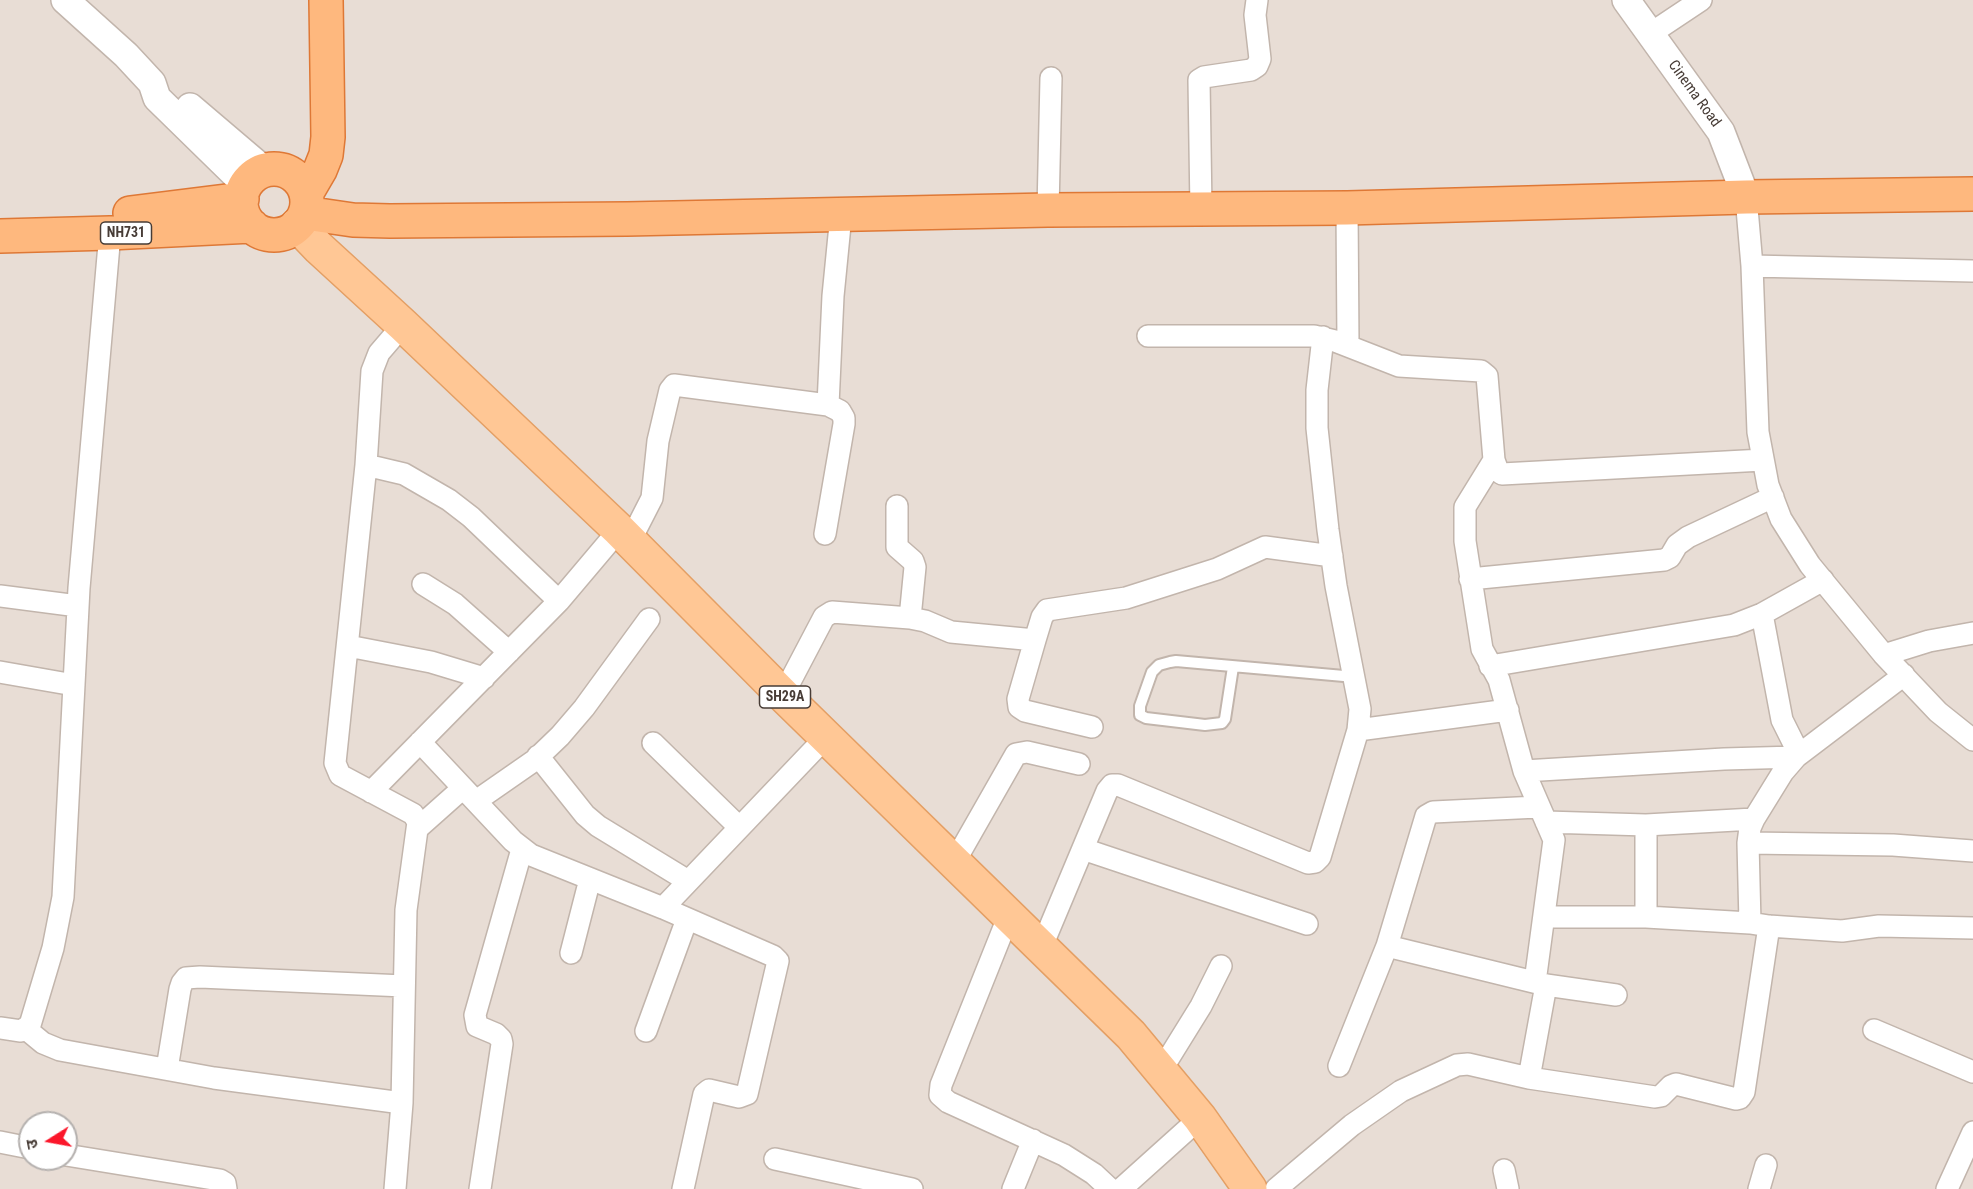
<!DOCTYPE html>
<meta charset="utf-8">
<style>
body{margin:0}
#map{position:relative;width:1973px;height:1189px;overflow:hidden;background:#f4ede7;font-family:"Roboto Condensed","Noto Sans Devanagari",sans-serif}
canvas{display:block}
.north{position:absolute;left:18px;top:1111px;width:60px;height:60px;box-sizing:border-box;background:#fff;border:2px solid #b5b1af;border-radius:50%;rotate:259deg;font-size:16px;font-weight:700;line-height:24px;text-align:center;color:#473c36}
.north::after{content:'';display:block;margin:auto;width:21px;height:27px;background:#fb172b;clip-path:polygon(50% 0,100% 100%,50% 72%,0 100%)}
</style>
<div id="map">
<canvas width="1973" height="1189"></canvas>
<div class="north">उ</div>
</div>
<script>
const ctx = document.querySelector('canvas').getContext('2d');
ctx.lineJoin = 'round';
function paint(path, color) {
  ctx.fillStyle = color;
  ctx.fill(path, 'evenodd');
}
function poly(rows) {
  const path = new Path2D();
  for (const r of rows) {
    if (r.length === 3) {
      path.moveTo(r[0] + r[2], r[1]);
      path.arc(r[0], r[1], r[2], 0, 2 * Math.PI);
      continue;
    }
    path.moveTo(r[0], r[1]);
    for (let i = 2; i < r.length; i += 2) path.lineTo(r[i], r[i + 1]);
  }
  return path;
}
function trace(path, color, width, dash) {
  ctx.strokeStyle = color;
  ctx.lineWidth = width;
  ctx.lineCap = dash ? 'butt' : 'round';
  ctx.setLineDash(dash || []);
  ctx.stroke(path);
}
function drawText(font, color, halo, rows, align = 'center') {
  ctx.font = font + ' "Roboto Condensed",sans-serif';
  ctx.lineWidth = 4.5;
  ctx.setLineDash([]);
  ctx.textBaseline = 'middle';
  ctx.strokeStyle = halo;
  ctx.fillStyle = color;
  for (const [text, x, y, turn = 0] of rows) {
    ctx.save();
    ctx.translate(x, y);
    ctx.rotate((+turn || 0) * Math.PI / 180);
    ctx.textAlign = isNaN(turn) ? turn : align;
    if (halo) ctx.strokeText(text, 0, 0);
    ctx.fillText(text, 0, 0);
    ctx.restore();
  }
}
paint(poly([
 [0,0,1973,0,1973,1189,0,1189],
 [30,1123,66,1123,66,1159,30,1159]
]), '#e8ddd5');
const service = poly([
 [1233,667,1225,719,1222,723,1205,725,1146,718,1140,715,1140,706,1152,672,1159,665,1170,662,1176,661,1355,677]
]);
const minor = poly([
 [1650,34,1701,0],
 [1746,197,1752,266,1758,432,1768,485,1781,519,1810,565,1884,655,1938,712,1973,740],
 [1347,208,1348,345],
 [1048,210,1051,78],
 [1201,210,1199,80,1204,77,1251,70,1257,66,1260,59,1255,15,1257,0],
 [1752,266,1973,271],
 [1148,336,1314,336,1335,341,1399,366,1481,371,1487,376,1494,460,1498,471,1502,474,1763,460],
 [828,405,833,296,841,215],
 [1494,460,1465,507,1465,541,1482,649,1499,680,1524,771,1554,840,1535,982],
 [366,465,404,474,449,500,471,517,559,601],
 [897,506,897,547,913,561,915,567,910,618],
 [630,541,652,498,658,441,670,390,674,385,828,405,840,411,844,418,844,424,825,534],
 [1470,579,1664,560,1670,557,1677,545,1688,537,1773,497],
 [423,584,455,604,509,652],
 [0,596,78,606],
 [1762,614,1782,720,1799,754],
 [348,646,431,662,484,678],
 [1884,655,1929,641,1973,633],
 [1490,666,1734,625,1762,614,1823,580],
 [0,672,74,685],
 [783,695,824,617,832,612,910,618,925,621,951,632,1035,640],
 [1092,727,1025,711,1019,707,1018,699,1035,640,1042,617,1047,610,1126,598,1217,569,1265,547,1332,556],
 [1358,730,1508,710],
 [420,742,513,841,531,855,663,908,773,956,778,961,747,1094,739,1097,709,1090,704,1094,683,1189],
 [653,743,739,827],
 [538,756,585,815,598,826,688,881],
 [1524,771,1724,759,1796,757],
 [371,792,559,601,619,530],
 [476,801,535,760,560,736,584,708,649,619],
 [1546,822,1646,825,1754,819],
 [418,828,463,788],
 [1748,843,1893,845,1973,851],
 [1083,849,1307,924],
 [955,861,1016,754,1027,752,1079,764],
 [663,908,826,737],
 [1009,915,941,1085,940,1095,948,1102,1064,1155,1094,1174,1110,1189],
 [1544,917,1646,917,1750,923,1769,926,1842,931,1879,926,1973,928],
 [1646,917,1646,825],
 [1750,923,1748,843,1750,828,1754,819,1783,772,1796,757,1904,675],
 [1042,946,1107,791,1112,785,1118,785,1308,863,1315,862,1320,857,1358,730,1360,709,1336,586,1328,530,1317,428,1317,390,1323,337],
 [1387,946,1546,985,1616,995],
 [571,953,590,879],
 [0,1028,21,1031,30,1025,53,948,63,897,79,588,110,233],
 [26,1029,43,1043,60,1050,214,1078,402,1103],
 [1874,1030,1973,1072],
 [646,1031,687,919],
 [1339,1066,1387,946,1426,816,1433,812,1538,807],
 [167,1069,180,989,182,983,186,978,200,977,404,986],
 [1162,1069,1201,1006,1221,966],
 [1529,1078,1546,985],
 [0,1142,30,1148],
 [66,1155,220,1180,225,1183,226,1189],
 [775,1159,912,1189],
 [1504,1170,1508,1189],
 [395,1189,402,1103,406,910,418,822,413,814,340,775,335,763,366,465,372,371,379,353,403,325],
 [480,1189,502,1044,501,1039,496,1034,477,1026,475,1015,522,849],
 [1013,1189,1033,1140],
 [1121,1189,1200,1118],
 [1276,1189,1352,1125,1401,1091,1457,1065,1468,1064,1529,1078,1655,1097,1661,1096,1671,1086,1676,1084,1736,1099,1740,1098,1744,1092,1769,926],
 [1759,1189,1766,1165],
 [1947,1189,1973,1132]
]);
const tertiary = poly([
 [65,0,126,55,152,83,157,98,246,185],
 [1626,0,1721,132,1746,197],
 [190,107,264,170]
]);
const primary = poly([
 [297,225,319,248,403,325,619,530,783,695,1131,1035,1200,1118,1250,1189]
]);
const trunk = poly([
 [274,202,33],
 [306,194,320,170,326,155,328,137,326,0],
 [130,213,242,199],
 [305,213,353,220,390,221,627,219,1048,210,1347,208,1746,197,1973,194],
 [0,236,110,233,252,226]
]);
trace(service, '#c2b5ac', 14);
trace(minor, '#c2b5ac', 24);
trace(tertiary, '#c2b5ac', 30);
trace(primary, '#e49f64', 36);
trace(trunk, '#de7836', 36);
trace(service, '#fff', 10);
trace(minor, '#fff', 21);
trace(tertiary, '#fff', 27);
trace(primary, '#ffc795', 33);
trace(trunk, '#feb87e', 33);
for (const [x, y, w] of [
 [126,233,51],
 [785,697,51]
]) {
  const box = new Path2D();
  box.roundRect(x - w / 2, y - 11, w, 22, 4.5);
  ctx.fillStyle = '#fff';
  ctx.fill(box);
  trace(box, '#473c36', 1.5);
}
drawText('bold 14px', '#473c36', null, [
 ["NH731",126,233],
 ["SH29A",785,697]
]);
drawText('15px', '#473c36', '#fff', [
 ["Cinema Road",1694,94,54]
]);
</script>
